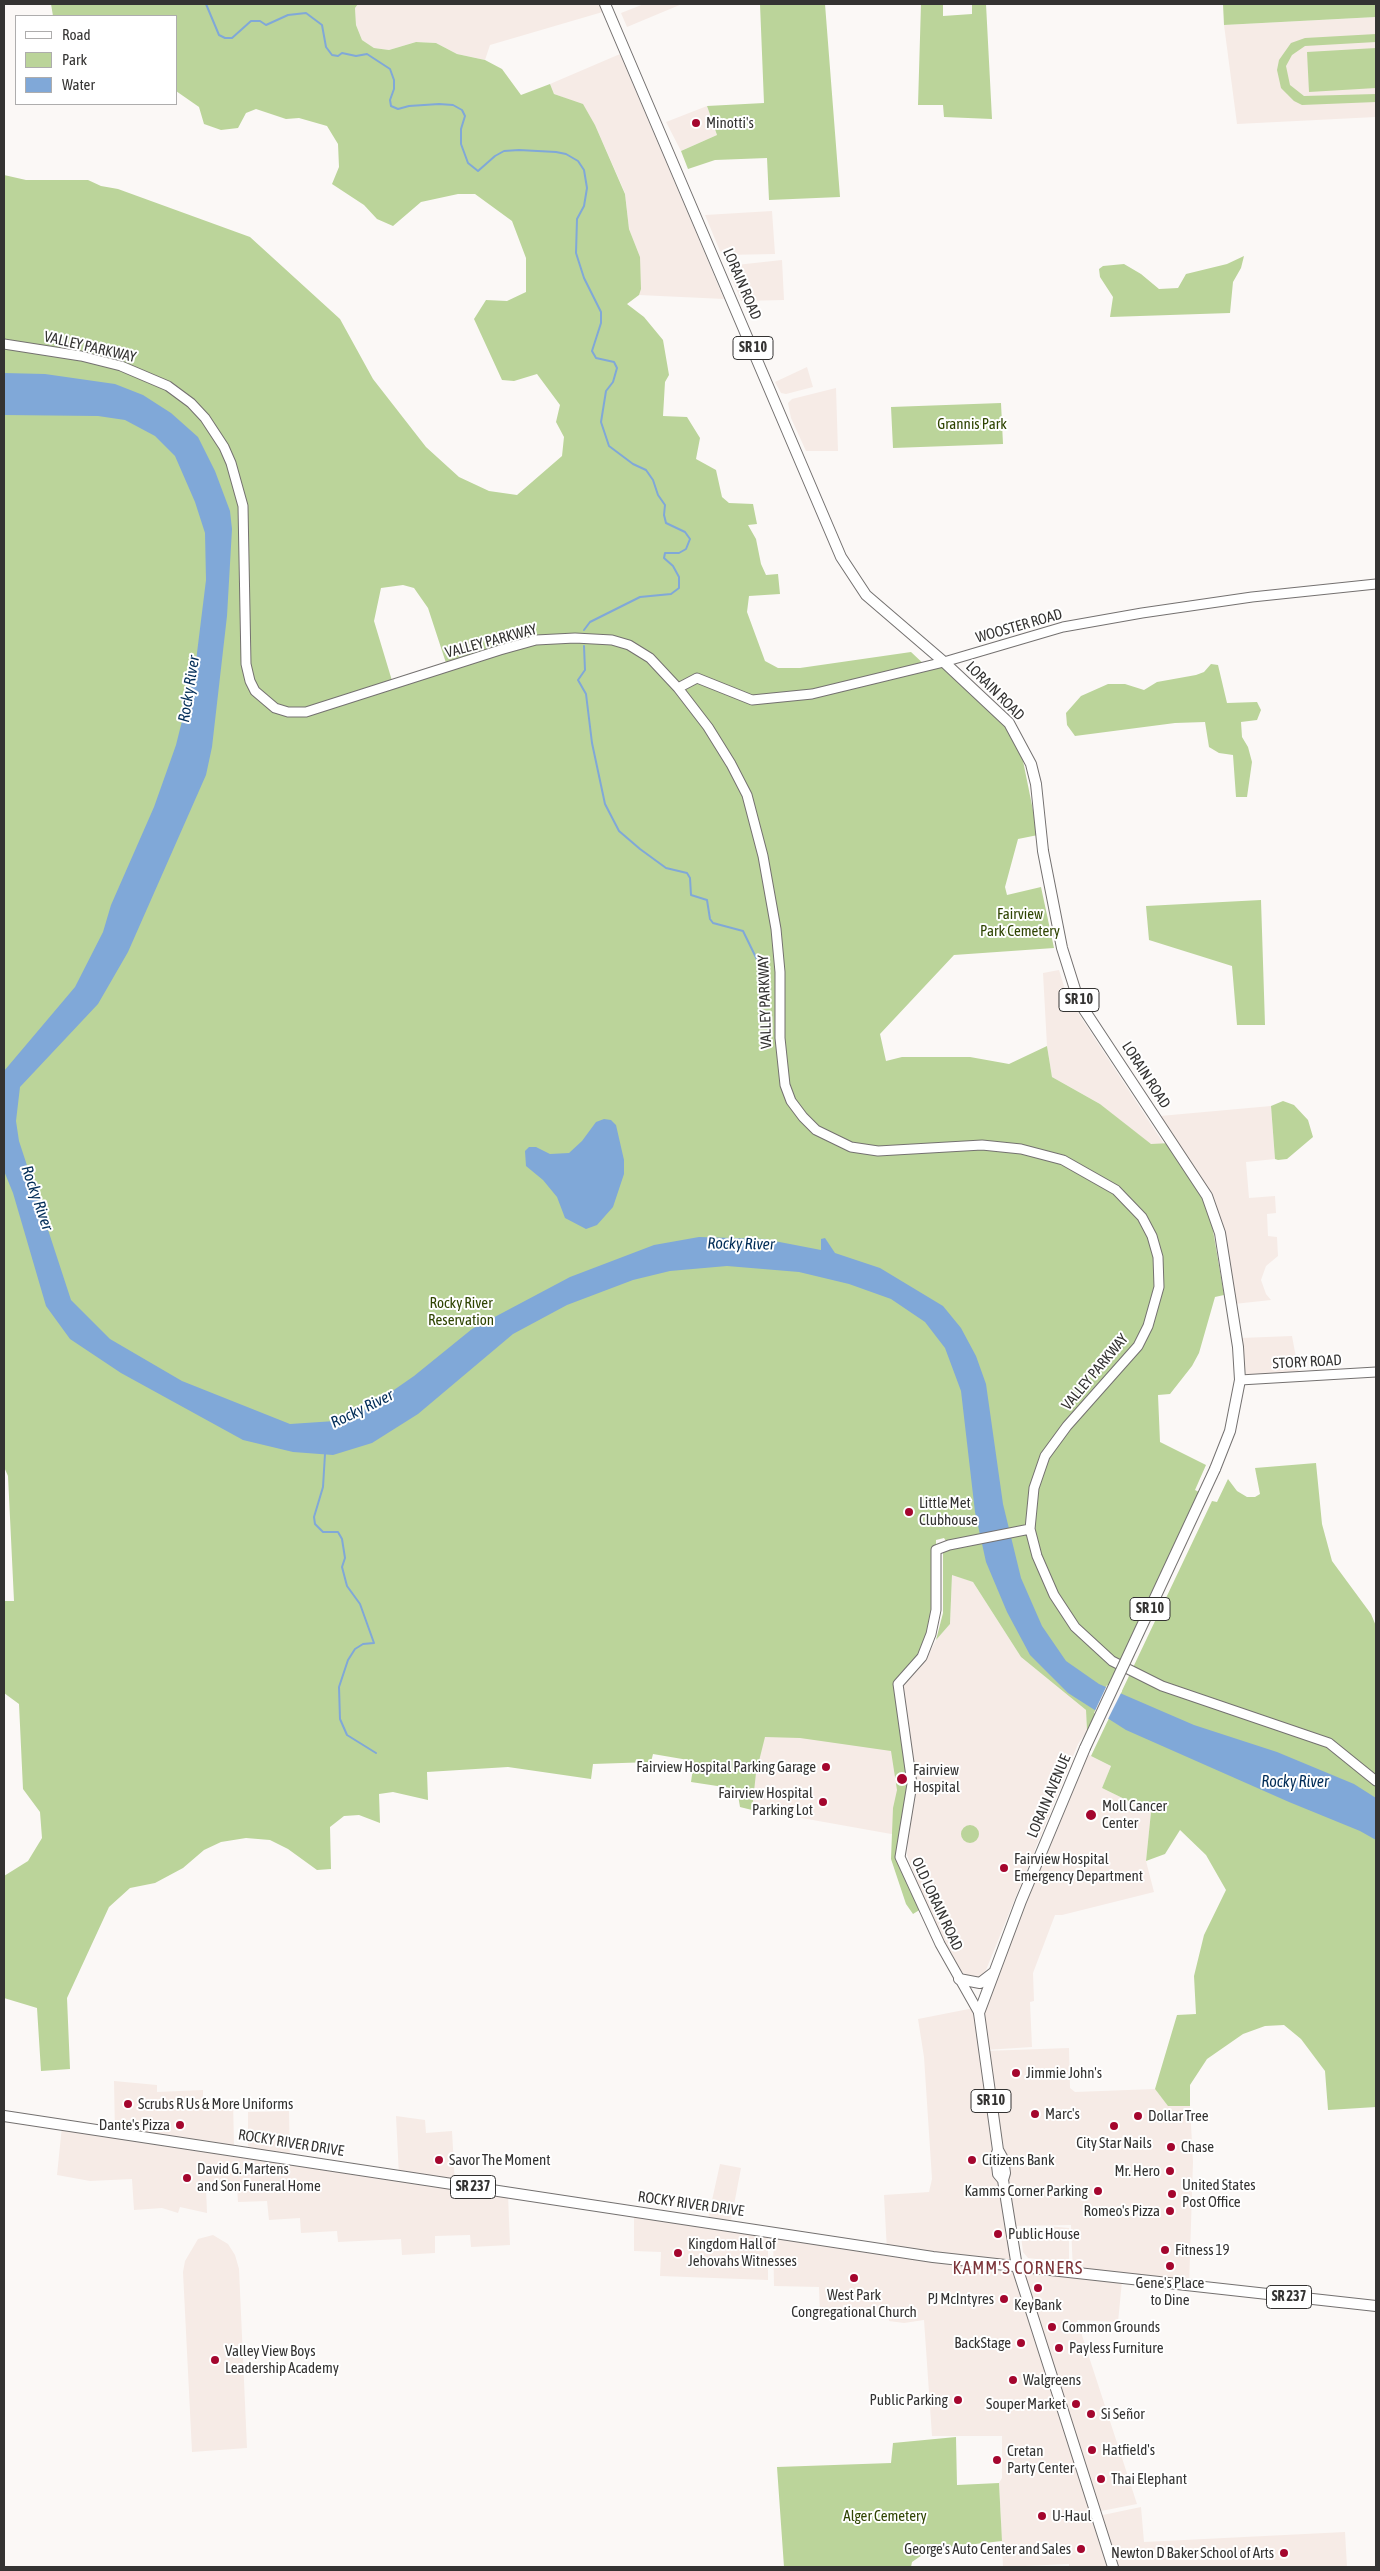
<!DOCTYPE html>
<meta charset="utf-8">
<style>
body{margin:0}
#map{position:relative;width:1380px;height:2571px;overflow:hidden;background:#fbf8f6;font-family:"Asap Condensed",sans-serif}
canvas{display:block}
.frame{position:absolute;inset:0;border:5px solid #343332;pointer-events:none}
.legend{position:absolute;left:15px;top:15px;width:162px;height:90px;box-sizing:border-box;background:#fff;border:1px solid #aeadad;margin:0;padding:6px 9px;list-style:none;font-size:15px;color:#343332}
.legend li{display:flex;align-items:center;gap:10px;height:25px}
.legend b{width:25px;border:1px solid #aeadad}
</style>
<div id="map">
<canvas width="1380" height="2571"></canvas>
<div class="frame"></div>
<ul class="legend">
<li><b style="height:6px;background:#fff"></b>Road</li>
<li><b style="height:14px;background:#bbd49a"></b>Park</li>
<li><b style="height:14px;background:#80a8d8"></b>Water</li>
</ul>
</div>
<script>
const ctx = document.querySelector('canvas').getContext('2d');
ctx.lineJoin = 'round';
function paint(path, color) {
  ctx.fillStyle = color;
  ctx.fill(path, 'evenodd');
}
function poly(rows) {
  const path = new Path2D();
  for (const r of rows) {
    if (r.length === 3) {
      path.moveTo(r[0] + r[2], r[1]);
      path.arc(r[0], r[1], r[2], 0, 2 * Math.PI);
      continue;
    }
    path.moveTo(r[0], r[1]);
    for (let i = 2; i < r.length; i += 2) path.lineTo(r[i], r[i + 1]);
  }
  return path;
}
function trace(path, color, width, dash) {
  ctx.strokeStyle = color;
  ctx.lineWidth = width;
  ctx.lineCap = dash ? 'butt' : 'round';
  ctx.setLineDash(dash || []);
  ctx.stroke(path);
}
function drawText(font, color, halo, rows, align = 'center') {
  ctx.font = font + ' "Asap Condensed",sans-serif';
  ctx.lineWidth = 4;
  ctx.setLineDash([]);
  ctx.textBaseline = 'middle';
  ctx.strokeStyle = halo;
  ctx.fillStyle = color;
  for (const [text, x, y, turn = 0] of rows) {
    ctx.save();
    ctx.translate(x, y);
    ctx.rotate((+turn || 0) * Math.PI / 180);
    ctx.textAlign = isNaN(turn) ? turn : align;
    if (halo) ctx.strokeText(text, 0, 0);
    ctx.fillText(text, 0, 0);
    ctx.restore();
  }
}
paint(poly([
 [358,4,603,4,606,11,490,45,485,60,457,54,436,43,416,42,389,50,374,48,362,40,356,25,355,8],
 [644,4,682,4,627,27,621,13],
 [1376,17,1376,117,1237,124,1224,25],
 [620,54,695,230,724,299,639,295,640,257,629,229,625,193,595,125,583,105,554,94,550,84],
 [707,106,717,135,681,151,666,122],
 [772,211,775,254,725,255,720,251,705,215],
 [782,260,784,300,741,301,727,266],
 [807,367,813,387,786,394,781,393,775,382],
 [836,388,838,451,806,451,791,418,788,403,792,399],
 [1059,970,1067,996,1164,1144,1151,1145,1100,1104,1052,1077,1047,1046,1043,973],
 [1271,1106,1275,1159,1246,1162,1249,1198,1275,1196,1276,1213,1267,1214,1268,1236,1277,1237,1278,1256,1266,1266,1261,1280,1266,1294,1271,1300,1234,1304,1223,1230,1160,1116],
 [1292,1336,1299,1374,1246,1376,1240,1338],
 [952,1574,973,1582,1021,1657,1086,1710,1087,1731,1078,1744,986,1970,980,1977,973,1979,962,1972,931,1917,907,1855,908,1837,740,1807,747,1731,899,1686,926,1660,936,1640,950,1624],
 [1085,1753,1111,1766,1102,1788,1151,1812,1146,1861,1154,1892,1062,1915,1055,1915,1033,1973,1034,2001,1030,2002,1032,2047,985,2050,980,2015],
 [974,2008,1016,2269,1122,2281,1118,2322,1077,2320,1137,2504,1096,2512,1098,2516,1141,2507,1144,2542,1345,2532,1347,2567,1069,2567,1069,2564,1003,2567,999,2483,1002,2478,1002,2436,932,2436,924,2320,904,2323,889,2321,889,2314,820,2317,819,2287,774,2286,773,2233,887,2251,884,2195,929,2192,932,2179,924,2057,918,2019],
 [1069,2048,1070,2088,1075,2092,1155,2089,1168,2105,1190,2106,1193,2162,1189,2287,1073,2274,1071,2225,1010,2226,984,2051],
 [114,2081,157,2085,157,2092,203,2090,203,2100,233,2100,234,2146,248,2148,248,2112,289,2111,290,2160,399,2176,396,2116,425,2120,426,2133,452,2131,455,2185,508,2194,510,2245,471,2247,470,2235,435,2236,435,2253,402,2255,401,2239,338,2242,337,2231,301,2233,300,2218,269,2220,267,2201,238,2202,237,2186,206,2188,207,2213,180,2207,178,2213,162,2208,134,2210,132,2179,90,2181,57,2175,62,2126,115,2134],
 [720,2164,741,2168,730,2226,768,2232,768,2280,660,2276,661,2252,634,2251,634,2213,707,2223],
 [1048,2226,1069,2228,1069,2263,1028,2258,1023,2252,1020,2228,1047,2231],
 [213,2235,228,2244,235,2255,239,2269,247,2448,192,2452,183,2272,185,2261,198,2239]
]), '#f6ebe6');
paint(poly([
 [51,4,358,4,355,8,356,25,362,40,374,48,389,50,416,42,436,43,457,54,485,60,502,69,521,95,550,84,554,94,583,104,595,125,625,194,629,229,640,257,641,289,639,295,627,304,644,317,663,340,669,375,665,382,663,416,687,417,700,438,696,459,716,470,722,497,729,503,753,504,757,524,748,525,756,539,761,564,766,575,778,574,780,594,749,596,747,612,765,661,778,668,800,668,911,652,927,667,944,662,1019,741,1038,835,1018,839,1005,887,1007,895,1041,887,1054,948,954,955,880,1034,886,1061,902,1057,970,1057,1009,1064,1047,1046,1052,1077,1100,1104,1151,1144,1171,1143,1208,1201,1224,1295,1215,1297,1199,1353,1192,1366,1170,1394,1158,1395,1160,1442,1206,1465,1195,1490,1207,1496,1087,1731,1086,1710,1021,1657,973,1582,952,1575,950,1624,936,1640,943,1613,943,1546,948,1544,944,1538,936,1540,936,1612,924,1658,897,1681,913,1783,898,1858,900,1868,913,1888,921,1909,913,1914,906,1904,891,1859,893,1808,897,1790,891,1751,800,1738,765,1737,756,1773,752,1810,740,1807,737,1789,691,1782,694,1761,653,1754,651,1762,593,1764,591,1779,508,1767,427,1772,428,1800,393,1792,379,1794,380,1823,359,1815,344,1816,330,1827,331,1869,317,1870,288,1849,270,1840,246,1838,221,1842,204,1850,183,1868,155,1883,130,1888,109,1907,67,1998,70,2069,41,2071,37,2008,4,1998,4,1876,28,1861,42,1838,40,1812,23,1789,19,1704,4,1693,4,1601,14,1601,8,1476,4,1467,4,175,26,180,88,180,101,186,118,189,250,237,340,319,373,379,426,447,459,477,489,491,517,495,562,456,564,437,556,422,560,405,537,374,514,381,502,380,474,319,486,300,507,301,526,292,526,258,512,221,475,194,458,194,421,202,393,226,377,219,364,205,332,184,339,167,338,144,327,126,299,118,286,119,256,109,246,113,238,128,221,130,204,124,199,107,176,91,176,16,53,16],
 [403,585,414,588,428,608,447,666,393,684,374,621,381,588],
 [760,4,825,4,840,197,769,200,767,158,715,160,688,169,681,151,717,135,707,106,764,103],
 [921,4,943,4,943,16,972,14,972,4,986,4,992,119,944,117,943,105,918,105],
 [1223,4,1376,4,1376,17,1224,25],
 [1376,34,1376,42,1305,46,1292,55,1286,66,1290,85,1304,96,1376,94,1376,102,1302,105,1294,101,1281,88,1277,70,1279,60,1291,43,1305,38],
 [1376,48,1376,88,1309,92,1307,52],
 [1244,256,1241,268,1233,282,1230,313,1110,317,1113,297,1100,277,1099,269,1103,266,1124,264,1141,274,1159,289,1178,288,1186,274,1227,264],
 [1001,403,1003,444,893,448,891,407],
 [1211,664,1218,665,1227,703,1257,702,1261,710,1257,720,1241,722,1242,737,1248,747,1252,762,1247,797,1236,797,1233,755,1219,753,1209,747,1205,722,1175,723,1075,736,1067,725,1066,713,1081,696,1108,684,1125,684,1144,690,1157,682,1196,675,1204,672],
 [1261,900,1265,1025,1237,1025,1232,966,1149,940,1146,906],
 [1283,1101,1294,1105,1308,1120,1313,1137,1287,1159,1278,1160,1275,1159,1271,1106],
 [1316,1463,1322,1524,1332,1561,1371,1614,1376,1626,1376,2107,1328,2110,1325,2071,1301,2039,1284,2025,1265,2026,1243,2034,1207,2059,1190,2085,1190,2106,1168,2106,1155,2089,1177,2015,1196,2014,1194,1976,1204,1935,1226,1890,1206,1855,1180,1830,1165,1854,1146,1861,1151,1812,1102,1788,1111,1766,1091,1756,1212,1501,1217,1502,1228,1479,1237,1491,1247,1497,1255,1497,1260,1494,1255,1468],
 [970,1834,9],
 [956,2437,957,2485,999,2483,1002,2541,931,2549,912,2562,911,2567,784,2567,777,2467,891,2463,893,2443]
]), '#bbd49a');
paint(poly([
 [4,373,45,374,115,384,143,395,171,413,198,437,215,471,230,511,232,529,227,616,212,747,206,775,128,952,98,1004,20,1087,16,1121,19,1141,71,1300,110,1339,182,1381,290,1424,335,1421,368,1408,414,1376,472,1329,570,1277,654,1245,699,1237,764,1239,821,1250,821,1239,825,1238,835,1253,880,1268,943,1306,961,1328,976,1356,986,1384,1003,1504,1021,1578,1042,1626,1066,1661,1099,1684,1194,1725,1277,1752,1354,1784,1376,1798,1376,1840,1360,1831,1289,1802,1126,1730,1068,1693,1030,1655,1007,1612,986,1562,975,1512,961,1391,945,1348,925,1322,891,1299,849,1284,799,1272,727,1266,670,1271,633,1280,567,1305,513,1334,418,1414,372,1443,333,1455,293,1452,243,1440,121,1373,70,1339,46,1306,13,1193,4,1171,4,1071,75,987,103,932,111,905,154,807,176,745,195,669,206,580,205,533,195,502,175,456,155,436,125,420,98,416,4,415],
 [604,1119,611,1120,616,1125,624,1160,624,1174,613,1207,597,1225,586,1229,565,1218,557,1197,543,1180,526,1166,525,1151,529,1147,536,1147,550,1154,569,1153,582,1141,596,1122]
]), '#80a8d8');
paint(poly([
 [1107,1685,1122,1691,1107,1721,1094,1713]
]), '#fbf8f6');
trace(poly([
 [206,4,219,35,225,38,232,38,251,21,260,21,266,25,288,15,306,13,322,25,326,47,332,55,338,56,342,53,356,56,367,54,390,69,394,80,394,89,390,100,391,106,398,109,409,106,439,104,453,105,462,110,465,116,461,129,461,144,468,163,478,171,495,156,504,151,519,150,556,152,566,154,578,161,584,170,587,188,584,206,577,219,576,253,584,278,601,312,601,323,592,351,596,358,614,362,617,368,613,382,606,391,601,422,609,446,633,464,646,470,653,480,658,495,665,505,664,515,666,523,685,532,690,539,686,549,679,553,665,553,664,558,673,566,679,577,679,588,671,594,640,597,590,622,584,630],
 [584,646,585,670,578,680,586,694,592,743,605,804,619,831,640,849,666,868,687,873,690,878,691,895,707,900,710,919,713,923,743,931,768,982,770,993],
 [325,1454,323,1487,314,1517,315,1524,323,1532,338,1532,342,1539,345,1558,342,1567,347,1586,360,1604,374,1643,363,1644,355,1649,348,1660,339,1687,340,1719,347,1735,376,1753]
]), '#80a8d8', 2);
const secondary = poly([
 [4,344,81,356,121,366,168,386,191,403,205,418,224,447,231,463,243,506,246,664,250,681,255,691,275,708,288,712,306,712,500,650,536,640,575,638,612,640,629,645,650,658,678,688,708,727,731,764,747,795,763,856,776,929,780,972,780,1038,785,1085,791,1101,803,1117,816,1130,851,1147,878,1151,982,1145,1021,1149,1063,1160,1116,1190,1142,1217,1152,1236,1158,1257,1159,1287,1148,1326,1138,1346,1067,1426,1045,1456,1034,1488,1030,1529,1037,1556,1054,1595,1075,1627,1112,1661,1162,1686,1329,1743,1376,1781],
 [678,688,697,678,752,700,812,694,944,662,1063,627,1142,613,1252,597,1376,584],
 [1240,1380,1376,1372],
 [979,2013,940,1944,900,1857,912,1784,898,1684,922,1657,931,1634,936,1610,936,1550,949,1545,1030,1529]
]);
const primary = poly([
 [605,4,841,557,866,595,944,662,1009,723,1031,764,1036,784,1043,851,1062,948,1079,1002,1207,1196,1220,1233,1238,1347,1240,1380,1230,1431,1215,1469],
 [1085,1748,1021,1901,979,2013,998,2150,1003,2159,1005,2173,1003,2180,1017,2267,1113,2567],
 [959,1979,980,1983,993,1973],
 [4,2116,933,2257,1376,2306],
 [998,2150,996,2156,998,2174,1003,2180]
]);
trace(secondary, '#747170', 11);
trace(primary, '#747170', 12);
trace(secondary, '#fff', 9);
trace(primary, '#fff', 10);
const primaryBridge = poly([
 [1085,1748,1215,1469]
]);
trace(primaryBridge, '#747170', 12, []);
trace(primaryBridge, '#fff', 10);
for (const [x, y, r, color] of [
 [696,123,5,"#a4062e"],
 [909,1512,5,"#a4062e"],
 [826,1767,5,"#a4062e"],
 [902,1779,6,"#a4062e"],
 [823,1802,5,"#a4062e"],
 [1091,1815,6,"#a4062e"],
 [1004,1868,5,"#a4062e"],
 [1016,2073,5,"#a4062e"],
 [128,2104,5,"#a4062e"],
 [1035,2114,5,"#a4062e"],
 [1138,2116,5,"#a4062e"],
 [180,2125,5,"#a4062e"],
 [1114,2126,5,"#a4062e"],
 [1171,2147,5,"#a4062e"],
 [439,2160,5,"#a4062e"],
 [972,2160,5,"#a4062e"],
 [1170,2171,5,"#a4062e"],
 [187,2178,5,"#a4062e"],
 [1098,2191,5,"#a4062e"],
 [1172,2194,5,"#a4062e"],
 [1170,2211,5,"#a4062e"],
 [998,2234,5,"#a4062e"],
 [1165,2250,5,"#a4062e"],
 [678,2253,5,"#a4062e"],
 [1170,2266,5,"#a4062e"],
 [854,2278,5,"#a4062e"],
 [1038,2288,5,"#a4062e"],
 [1004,2299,5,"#a4062e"],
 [1052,2327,5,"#a4062e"],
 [1021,2343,5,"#a4062e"],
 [1059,2348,5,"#a4062e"],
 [215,2360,5,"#a4062e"],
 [1013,2380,5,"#a4062e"],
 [958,2400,5,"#a4062e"],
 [1076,2404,5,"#a4062e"],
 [1091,2414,5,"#a4062e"],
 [1092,2450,5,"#a4062e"],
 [997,2460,5,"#a4062e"],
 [1101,2479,5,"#a4062e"],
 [1042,2516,5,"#a4062e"],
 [1081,2549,5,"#a4062e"],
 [1284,2553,5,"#a4062e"]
]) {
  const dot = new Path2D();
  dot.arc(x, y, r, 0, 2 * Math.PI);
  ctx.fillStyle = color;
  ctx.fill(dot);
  trace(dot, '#fff', 2);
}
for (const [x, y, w] of [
 [753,348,40],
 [1079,1000,40],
 [1150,1609,40],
 [991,2101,40],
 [473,2187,45],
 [1289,2297,45]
]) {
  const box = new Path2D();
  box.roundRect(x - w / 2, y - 11.5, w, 23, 4);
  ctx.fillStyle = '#fff';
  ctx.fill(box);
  trace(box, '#343332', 1);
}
drawText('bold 14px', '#343332', null, [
 ["SR 10",753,348],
 ["SR 10",1079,1000],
 ["SR 10",1150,1609],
 ["SR 10",991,2101],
 ["SR 237",473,2187],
 ["SR 237",1289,2297]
]);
drawText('15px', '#343332', '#fff', [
 ["Minotti's",706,123],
 ["Little Met",919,1503],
 ["Clubhouse",919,1520],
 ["Fairview Hospital Parking Garage",816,1767,"right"],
 ["Fairview",913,1770],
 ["Hospital",913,1787],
 ["Fairview Hospital",813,1793,"right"],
 ["Parking Lot",813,1810,"right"],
 ["Moll Cancer",1102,1806],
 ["Center",1102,1823],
 ["Fairview Hospital",1014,1859],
 ["Emergency Department",1014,1876],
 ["Jimmie John's",1026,2073],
 ["Scrubs R Us & More Uniforms",138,2104],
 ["Marc's",1045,2114],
 ["Dollar Tree",1148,2116],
 ["Dante's Pizza",170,2125,"right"],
 ["City Star Nails",1114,2143,"center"],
 ["Chase",1181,2147],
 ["Savor The Moment",449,2160],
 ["Citizens Bank",982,2160],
 ["David G. Martens",197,2169],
 ["and Son Funeral Home",197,2186],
 ["Mr. Hero",1160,2171,"right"],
 ["United States",1182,2185],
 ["Post Office",1182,2202],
 ["Kamms Corner Parking",1088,2191,"right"],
 ["Romeo's Pizza",1160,2211,"right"],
 ["Public House",1008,2234],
 ["Kingdom Hall of",688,2244],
 ["Jehovahs Witnesses",688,2261],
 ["Fitness 19",1175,2250],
 ["Gene's Place",1170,2283,"center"],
 ["to Dine",1170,2300,"center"],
 ["West Park",854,2295,"center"],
 ["Congregational Church",854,2312,"center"],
 ["PJ McIntyres",994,2299,"right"],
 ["KeyBank",1038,2305,"center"],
 ["Common Grounds",1062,2327],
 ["BackStage",1011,2343,"right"],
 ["Payless Furniture",1069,2348],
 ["Valley View Boys",225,2351],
 ["Leadership Academy",225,2368],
 ["Walgreens",1023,2380],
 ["Public Parking",948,2400,"right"],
 ["Souper Market",1066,2404,"right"],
 ["Si Señor",1101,2414],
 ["Hatfield's",1102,2450],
 ["Cretan",1007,2451],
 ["Party Center",1007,2468],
 ["Thai Elephant",1111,2479],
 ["U-Haul",1052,2516],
 ["George's Auto Center and Sales",1071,2549,"right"],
 ["Newton D Baker School of Arts",1274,2553,"right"]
], 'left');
drawText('15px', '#343332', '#fff', [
 ["LORAIN ROAD",742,284,67],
 ["VALLEY PARKWAY",90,347,13],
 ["WOOSTER ROAD",1019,626,-16],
 ["VALLEY PARKWAY",491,641,-15],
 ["LORAIN ROAD",995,691,45],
 ["VALLEY PARKWAY",765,1002,-92],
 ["LORAIN ROAD",1146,1075,57],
 ["STORY ROAD",1307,1362,-3],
 ["VALLEY PARKWAY",1095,1372,-50],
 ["LORAIN AVENUE",1049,1796,-67],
 ["OLD LORAIN ROAD",937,1904,65],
 ["ROCKY RIVER DRIVE",291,2143,9],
 ["ROCKY RIVER DRIVE",691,2204,8]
]);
drawText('15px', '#2f4402', '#fff', [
 ["Grannis Park",972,424],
 ["Fairview",1020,914],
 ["Park Cemetery",1020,931],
 ["Rocky River",461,1303],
 ["Reservation",461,1320],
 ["Alger Cemetery",885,2516]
]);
drawText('italic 16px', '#012c57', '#fff', [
 ["Rocky River",189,689,-81],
 ["Rocky River",37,1198,71],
 ["Rocky River",741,1244,1],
 ["Rocky River",362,1409,-26],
 ["Rocky River",1295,1782]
]);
ctx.letterSpacing = '1px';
drawText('18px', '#7c3439', '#fff', [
 ["KAMM'S CORNERS",1018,2268]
]);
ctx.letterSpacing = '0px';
</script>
